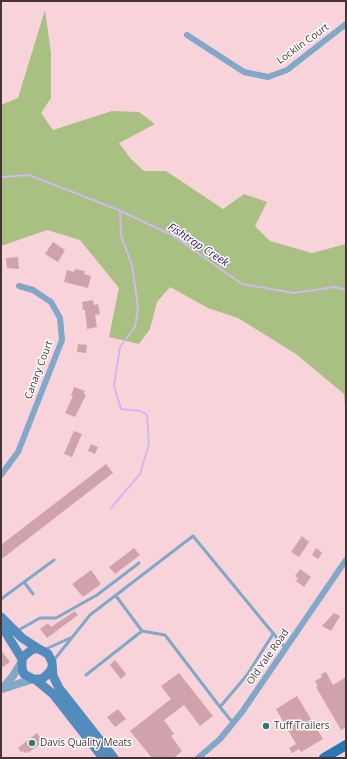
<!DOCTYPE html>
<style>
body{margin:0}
#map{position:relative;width:347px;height:759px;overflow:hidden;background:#f9d3da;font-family:"Open Sans",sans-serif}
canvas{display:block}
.frame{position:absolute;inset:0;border:2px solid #453336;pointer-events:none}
</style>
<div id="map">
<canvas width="347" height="759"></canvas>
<div class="frame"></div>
</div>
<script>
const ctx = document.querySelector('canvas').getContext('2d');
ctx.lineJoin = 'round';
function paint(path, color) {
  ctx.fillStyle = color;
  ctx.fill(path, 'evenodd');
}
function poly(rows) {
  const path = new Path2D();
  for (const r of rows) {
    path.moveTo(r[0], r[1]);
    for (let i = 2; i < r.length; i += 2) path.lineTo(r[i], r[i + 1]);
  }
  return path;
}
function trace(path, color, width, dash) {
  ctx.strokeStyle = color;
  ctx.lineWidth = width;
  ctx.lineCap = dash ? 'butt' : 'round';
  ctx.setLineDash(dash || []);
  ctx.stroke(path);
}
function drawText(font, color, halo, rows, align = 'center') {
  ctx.font = font + ' "Open Sans",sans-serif';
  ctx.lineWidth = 3;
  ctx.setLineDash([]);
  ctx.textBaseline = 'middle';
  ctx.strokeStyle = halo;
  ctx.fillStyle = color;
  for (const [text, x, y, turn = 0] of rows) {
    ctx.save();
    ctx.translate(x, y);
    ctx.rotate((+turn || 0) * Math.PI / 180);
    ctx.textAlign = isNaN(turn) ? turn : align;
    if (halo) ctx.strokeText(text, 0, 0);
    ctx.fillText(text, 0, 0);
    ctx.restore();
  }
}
paint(poly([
 [45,10,51,53,51,98,41,113,53,130,112,111,139,112,155,124,119,143,131,159,144,171,166,171,223,209,244,194,267,202,255,226,270,241,312,253,346,244,346,420,344,394,296,354,238,318,208,308,170,287,157,302,150,329,139,344,109,337,119,288,80,240,47,230,1,246,1,105,18,98]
]), '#a8c081');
trace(poly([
 [1,177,29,175,116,209,172,235,242,284,294,293,335,287,346,290],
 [111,508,140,474,149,444,147,415,140,411,121,409,114,386,120,347,135,327,138,308,132,265,121,235,120,212]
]), '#d2b7f2', 2);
paint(poly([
 [53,242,65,250,58,262,45,254],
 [18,257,19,269,7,268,6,258],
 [75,269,85,271,84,274,91,276,88,288,64,282,67,270,74,272],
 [93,300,94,305,98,304,100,314,95,315,97,327,87,329,85,310,83,310,82,302],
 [78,344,87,345,86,353,77,352],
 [74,387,85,391,84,394,86,395,75,417,65,413,73,396,71,396],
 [74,431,82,434,72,457,64,454],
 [91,444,98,447,95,454,88,451],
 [106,464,113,473,3,558,1,556,1,545],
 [302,536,309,542,299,557,291,552],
 [134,548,140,555,115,574,109,567],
 [316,548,322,553,318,559,312,555],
 [300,569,311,577,304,587,296,581,298,578,295,576],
 [91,570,101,584,83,597,72,584],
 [75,611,78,615,47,638,40,629,48,623,51,627],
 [334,613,340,616,331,631,322,626],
 [1,650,10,662,1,668],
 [115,660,126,674,121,679,110,665],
 [326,672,333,685,346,677,346,727,341,730,316,687,318,686,315,681,322,677,321,674],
 [179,673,213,716,200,726,184,705,164,720,174,734,171,736,182,751,174,758,152,758,130,731,171,699,161,686],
 [297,696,323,739,301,752,299,749,292,753,289,748,296,744,276,709],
 [118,709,126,719,115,727,107,717],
 [37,733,42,740,38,742,40,744,28,753,27,751,25,753,23,751,21,752,18,748]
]), '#d0a3ac');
trace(poly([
 [24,582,33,594],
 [116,596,142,631],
 [1,599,54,560],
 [17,631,40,618,56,618,97,595,139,563],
 [44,650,70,638],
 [54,660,90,615,193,536,286,649],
 [86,675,142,631,165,635,220,707,247,675,273,634],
 [220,707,233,723]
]), '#82a8c9', 3);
trace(poly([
 [187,35,244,72,268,77,287,70,346,24],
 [1,475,18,452,62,340,60,318,51,302,33,290,19,286],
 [198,758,220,739,242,712,346,560]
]), '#82a8c9', 6);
trace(poly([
 [2,689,13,676,22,661],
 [2,689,33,679]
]), '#82a8c9', 8);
trace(poly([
 [1,617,22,638,39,649],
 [1,625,22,659],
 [52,667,50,672,42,679,33,679,24,674,22,669,22,659,25,655,33,649,39,649,48,654,52,662,53,676,59,688,114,758],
 [36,680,53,694,103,758]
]), '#528cbd', 9);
trace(poly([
 [324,758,346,745]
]), '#2777b4', 10);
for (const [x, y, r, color] of [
 [266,726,4,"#327971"],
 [32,743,4,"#327971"]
]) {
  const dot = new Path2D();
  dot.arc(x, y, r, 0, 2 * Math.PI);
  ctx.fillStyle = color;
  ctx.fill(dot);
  trace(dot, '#fff', 1.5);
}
drawText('10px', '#453336', '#fff', [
 ["Locklin Court",303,44,-36],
 ["Canary Court",39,370,-69],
 ["Old Yale Road",268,657,-55]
]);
drawText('10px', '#453336', '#fff', [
 ["Tuff Trailers",274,726],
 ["Davis Quality Meats",40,743]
], 'left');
drawText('italic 11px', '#3b065e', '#fff', [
 ["Fishtrap Creek",198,245,33]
]);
</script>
